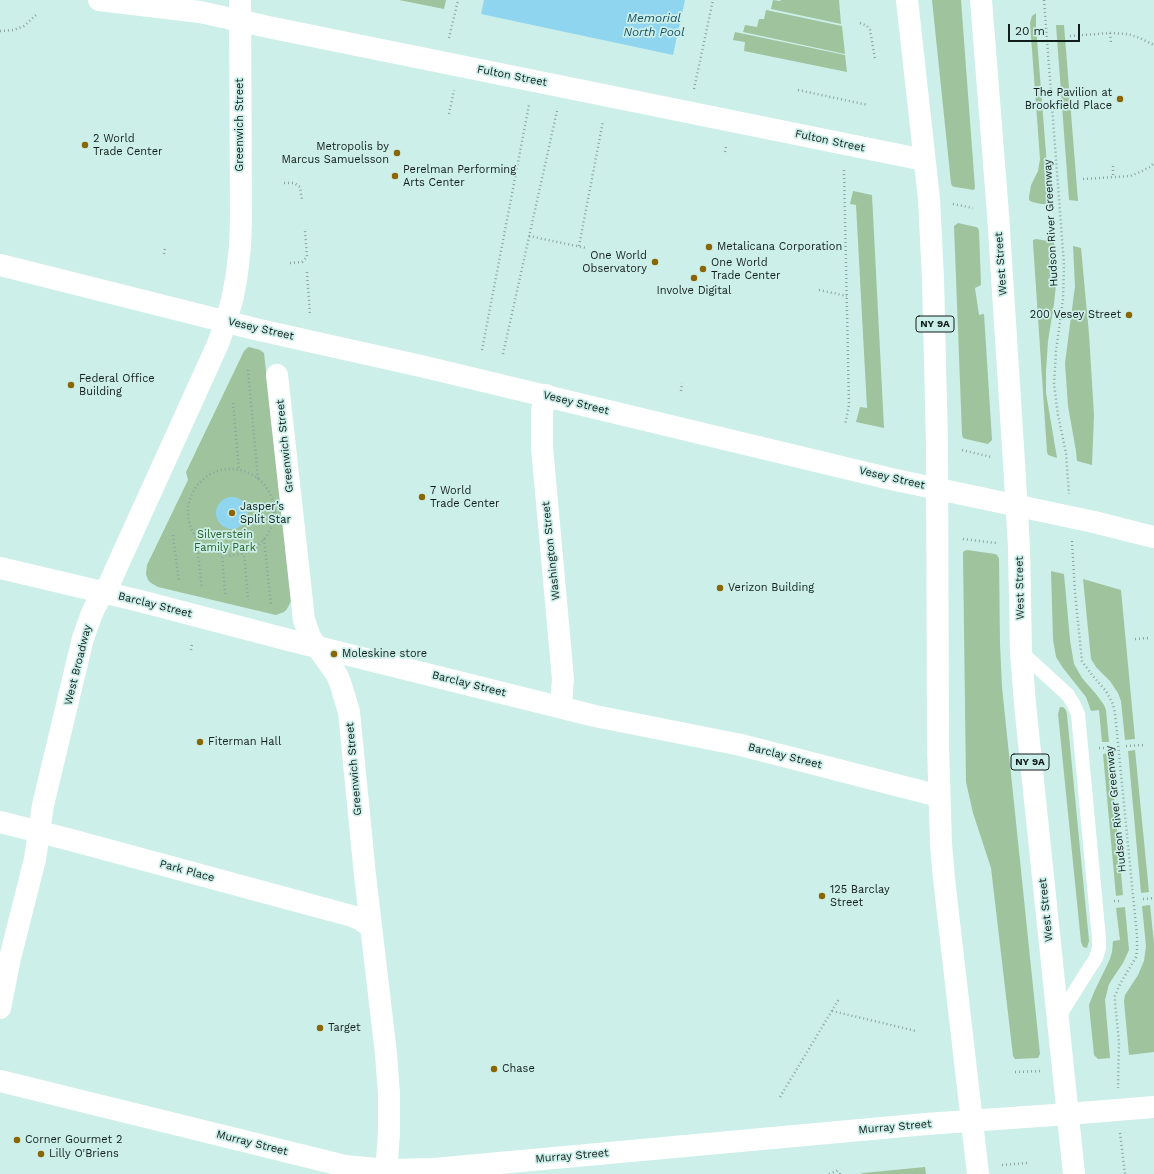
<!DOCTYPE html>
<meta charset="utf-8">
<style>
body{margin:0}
#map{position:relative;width:1154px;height:1174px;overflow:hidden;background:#cdefe9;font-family:"Work Sans",sans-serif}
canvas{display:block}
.scale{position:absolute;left:1008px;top:24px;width:72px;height:18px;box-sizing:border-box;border:2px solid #111d1b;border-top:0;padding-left:5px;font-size:12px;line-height:14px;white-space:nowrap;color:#111d1b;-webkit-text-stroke:3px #cdefe9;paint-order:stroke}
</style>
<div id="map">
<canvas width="1154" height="1174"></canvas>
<div class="scale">20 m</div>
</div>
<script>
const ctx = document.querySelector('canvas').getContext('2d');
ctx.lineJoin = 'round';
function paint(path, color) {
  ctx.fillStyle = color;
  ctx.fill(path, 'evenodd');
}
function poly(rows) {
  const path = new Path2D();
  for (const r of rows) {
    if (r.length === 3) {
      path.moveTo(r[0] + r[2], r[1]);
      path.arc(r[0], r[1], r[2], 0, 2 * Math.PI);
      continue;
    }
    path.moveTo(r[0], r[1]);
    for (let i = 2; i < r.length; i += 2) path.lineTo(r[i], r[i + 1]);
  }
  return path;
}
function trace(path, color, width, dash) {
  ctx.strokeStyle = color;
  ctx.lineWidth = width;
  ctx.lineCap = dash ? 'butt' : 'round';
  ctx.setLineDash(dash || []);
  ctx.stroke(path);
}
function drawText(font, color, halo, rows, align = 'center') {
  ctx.font = font + ' "Work Sans",sans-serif';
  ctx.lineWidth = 3.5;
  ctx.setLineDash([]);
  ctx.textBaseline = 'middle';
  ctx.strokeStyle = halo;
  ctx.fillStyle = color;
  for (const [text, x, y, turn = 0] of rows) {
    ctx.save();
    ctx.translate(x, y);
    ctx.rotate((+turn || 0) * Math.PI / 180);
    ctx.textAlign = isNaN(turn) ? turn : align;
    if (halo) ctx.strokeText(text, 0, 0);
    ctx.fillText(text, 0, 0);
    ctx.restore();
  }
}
paint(poly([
 [399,0,446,0,444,9],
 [773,0,780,1,781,0,839,0,841,24,771,9],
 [932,0,961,0,975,188,974,190,955,187,952,186,951,183],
 [766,10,842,26,845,54,743,32,745,25,757,27,759,19,764,19],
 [1036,13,1036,26,1050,204,1041,204,1032,202,1029,200,1029,197,1031,185,1038,171,1040,159,1030,23,1032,16],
 [1056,25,1064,25,1078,201,1069,200],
 [735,32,845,55,847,72,744,51,745,42,733,40],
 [853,191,872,195,884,428,856,422,860,407,867,408,856,205,850,204],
 [958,223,976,227,978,228,979,231,981,285,975,288,979,315,984,314,992,440,988,444,966,439,963,438,962,434,954,226],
 [1036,239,1054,242,1056,284,1054,304,1048,341,1046,371,1046,393,1057,458,1048,455,1047,452,1033,243,1033,240],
 [1073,246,1081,248,1089,334,1094,415,1092,465,1077,461,1076,451,1068,406,1065,363,1075,286],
 [249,347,260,350,264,353,291,597,291,601,287,609,284,612,276,615,158,587,151,583,148,580,146,574,147,565,188,480,186,472,244,351,247,348],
 [967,550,995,554,997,555,999,558,1000,644,1002,687,1040,1054,1038,1058,1015,1059,1013,1056,991,868,973,813,966,782,963,553,964,551],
 [1051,571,1064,574,1070,640,1074,664,1082,678,1096,694,1104,705,1106,710,1109,742,1102,742,1099,710,1091,711,1086,697,1063,668,1056,657,1053,639],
 [1083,579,1121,590,1135,739,1125,740,1121,701,1118,693,1110,681,1096,667,1091,659],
 [1060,707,1063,707,1066,710,1067,715,1089,941,1087,948,1083,947,1081,942,1058,714],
 [1135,750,1149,892,1141,893,1128,751],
 [1110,753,1123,895,1116,896,1103,754],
 [1150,905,1154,943,1154,1052,1129,1055,1124,1001,1125,995,1138,975,1144,961,1146,946,1142,906],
 [1125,907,1129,950,1123,963,1109,984,1105,1000,1110,1058,1098,1059,1094,1055,1089,1005,1094,992,1110,959,1112,952,1113,941,1120,940,1116,908],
 [925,1167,926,1174,860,1174,863,1173]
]), '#9ec39d');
paint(poly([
 [484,0,685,0,673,55,481,14],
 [232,513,16]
]), '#8fd5ef');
trace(poly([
 [1044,0,1064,265,1063,299,1056,351,1054,384,1058,415,1066,453,1069,494],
 [860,23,867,26,870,30,875,59],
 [0,31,14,30,24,26,36,15],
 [1110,33,1111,43],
 [1070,36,1110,33,1128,34,1140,38,1154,45],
 [449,38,458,0],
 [694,89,713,0],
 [798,90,868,105],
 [449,114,454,90],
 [725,152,726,146],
 [1113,166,1113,177],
 [844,170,849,405,845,425],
 [1083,179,1130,176,1140,172,1150,167,1154,163],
 [284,183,294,183,300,187,302,200],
 [953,204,973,208],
 [529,236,586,248],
 [579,246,603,121],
 [164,254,165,247],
 [290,263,302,262,307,257,305,231],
 [307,272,310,315],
 [819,290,847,296],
 [482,350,529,105],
 [503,354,557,111],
 [248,370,258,479],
 [681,391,682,383],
 [233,403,239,470],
 [962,450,991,457],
 [231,512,43],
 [173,535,179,582],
 [196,537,202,588],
 [264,539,271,605],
 [963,539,996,543],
 [1072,541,1075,593,1082,661,1092,675,1106,691,1113,704,1115,713,1137,936,1137,951,1136,957,1120,984,1115,996,1115,1002,1119,1042,1118,1088],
 [244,552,248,600],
 [222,553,225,594],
 [1135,639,1149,638],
 [191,650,192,644],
 [1126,746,1145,745],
 [1099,748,1107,748],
 [1143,899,1154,898],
 [1114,901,1122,901],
 [832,1011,916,1031],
 [1015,1072,1040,1071],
 [780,1097,839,999],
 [1120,1133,1125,1174],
 [1002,1165,1027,1163],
 [829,1174,839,1170],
 [840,1174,841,1170]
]), '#8aa5a0', 2.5, [1, 3]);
trace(poly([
 [1021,652,1068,695,1074,705,1078,714,1099,939,1099,948,1096,958,1085,975,1058,1018]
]), '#fff', 14);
trace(poly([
 [99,0,200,12,273,28,924,160],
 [0,265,255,329,425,367,891,479,1094,522,1154,537],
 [277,375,304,620,310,637,337,675,341,685,349,712,365,875,386,1054,389,1094,389,1132,386,1174],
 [546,395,542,411,542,447,563,679,561,706],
 [0,822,71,840,352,916,361,920,371,927],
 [0,1008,10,958,35,859,43,805,83,638,92,613,99,599,105,593,217,346,226,322,233,296,237,273,240,247,241,220,240,0],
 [1068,1114,1154,1107]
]), '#fff', 22);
trace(poly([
 [0,568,140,601,289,640,595,716,741,745,939,796],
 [0,1081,345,1166,386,1170,434,1169,926,1124,1068,1114]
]), '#fff', 22);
trace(poly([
 [907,0,929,199,933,279,937,445,938,746,941,843,944,879,978,1174],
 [981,0,998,214,1014,462,1019,547,1021,652,1025,704,1074,1174]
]), '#fff', 22);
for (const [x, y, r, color] of [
 [1120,99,4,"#896602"],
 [85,145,4,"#896602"],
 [397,153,4,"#896602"],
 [395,176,4,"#896602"],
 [709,247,4,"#896602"],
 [655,262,4,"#896602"],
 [703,269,4,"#896602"],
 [694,278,4,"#896602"],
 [1129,315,4,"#896602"],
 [71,385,4,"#896602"],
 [422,497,4,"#896602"],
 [232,513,4,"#896602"],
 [720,588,4,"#896602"],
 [334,654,4,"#896602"],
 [200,742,4,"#896602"],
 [822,896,4,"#896602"],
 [320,1028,4,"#896602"],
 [494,1069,4,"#896602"],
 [17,1140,4,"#896602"],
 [41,1154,4,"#896602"]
]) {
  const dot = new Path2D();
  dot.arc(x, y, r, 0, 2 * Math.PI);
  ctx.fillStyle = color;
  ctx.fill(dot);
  trace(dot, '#cdefe9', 1.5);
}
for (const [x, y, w] of [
 [935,324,38],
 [1030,762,38]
]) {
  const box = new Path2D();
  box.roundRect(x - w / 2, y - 8, w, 16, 3);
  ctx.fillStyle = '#cdefe9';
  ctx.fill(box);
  trace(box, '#111d1b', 1);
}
drawText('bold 10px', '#111d1b', null, [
 ["NY 9A",935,324],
 ["NY 9A",1030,762]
]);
drawText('11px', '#111d1b', '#cdefe9', [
 ["Fulton Street",512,76,11],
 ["Greenwich Street",240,125,-90],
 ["Fulton Street",830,141,12],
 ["Hudson River Greenway",1051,223,-93],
 ["West Street",1001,264,-94],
 ["Vesey Street",261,329,13],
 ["Vesey Street",576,403,14],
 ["Greenwich Street",285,446,-96],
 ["Vesey Street",892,478,13],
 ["Washington Street",551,551,-96],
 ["West Street",1020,588,-91],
 ["Barclay Street",155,605,14],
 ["West Broadway",78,665,-76],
 ["Barclay Street",469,684,14],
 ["Barclay Street",785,756,14],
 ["Greenwich Street",354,769,-95],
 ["Hudson River Greenway",1116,809,-96],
 ["Park Place",187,871,15],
 ["West Street",1046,910,-96],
 ["Murray Street",895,1127,-5],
 ["Murray Street",252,1143,14],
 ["Murray Street",572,1156,-5]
]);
drawText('11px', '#111d1b', '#cdefe9', [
 ["The Pavilion at",1112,93,"right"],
 ["Brookfield Place",1112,106,"right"],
 ["2 World",93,139],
 ["Trade Center",93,152],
 ["Metropolis by",389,147,"right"],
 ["Marcus Samuelsson",389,160,"right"],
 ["Perelman Performing",403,170],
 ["Arts Center",403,183],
 ["Metalicana Corporation",717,247],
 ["One World",647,256,"right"],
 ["Observatory",647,269,"right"],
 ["One World",711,263],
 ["Trade Center",711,276],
 ["Involve Digital",694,291,"center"],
 ["200 Vesey Street",1121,315,"right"],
 ["Federal Office",79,379],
 ["Building",79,392],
 ["7 World",430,491],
 ["Trade Center",430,504],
 ["Jasper’s",240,507],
 ["Split Star",240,520],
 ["Verizon Building",728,588],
 ["Moleskine store",342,654],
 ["Fiterman Hall",208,742],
 ["125 Barclay",830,890],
 ["Street",830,903],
 ["Target",328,1028],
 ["Chase",502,1069],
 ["Corner Gourmet 2",25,1140],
 ["Lilly O'Briens",49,1154]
], 'left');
drawText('11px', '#266128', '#cdefe9', [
 ["Silverstein",225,535],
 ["Family Park",225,548]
]);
drawText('italic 12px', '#185164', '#cdefe9', [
 ["Memorial",654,18],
 ["North Pool",654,32]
]);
</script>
